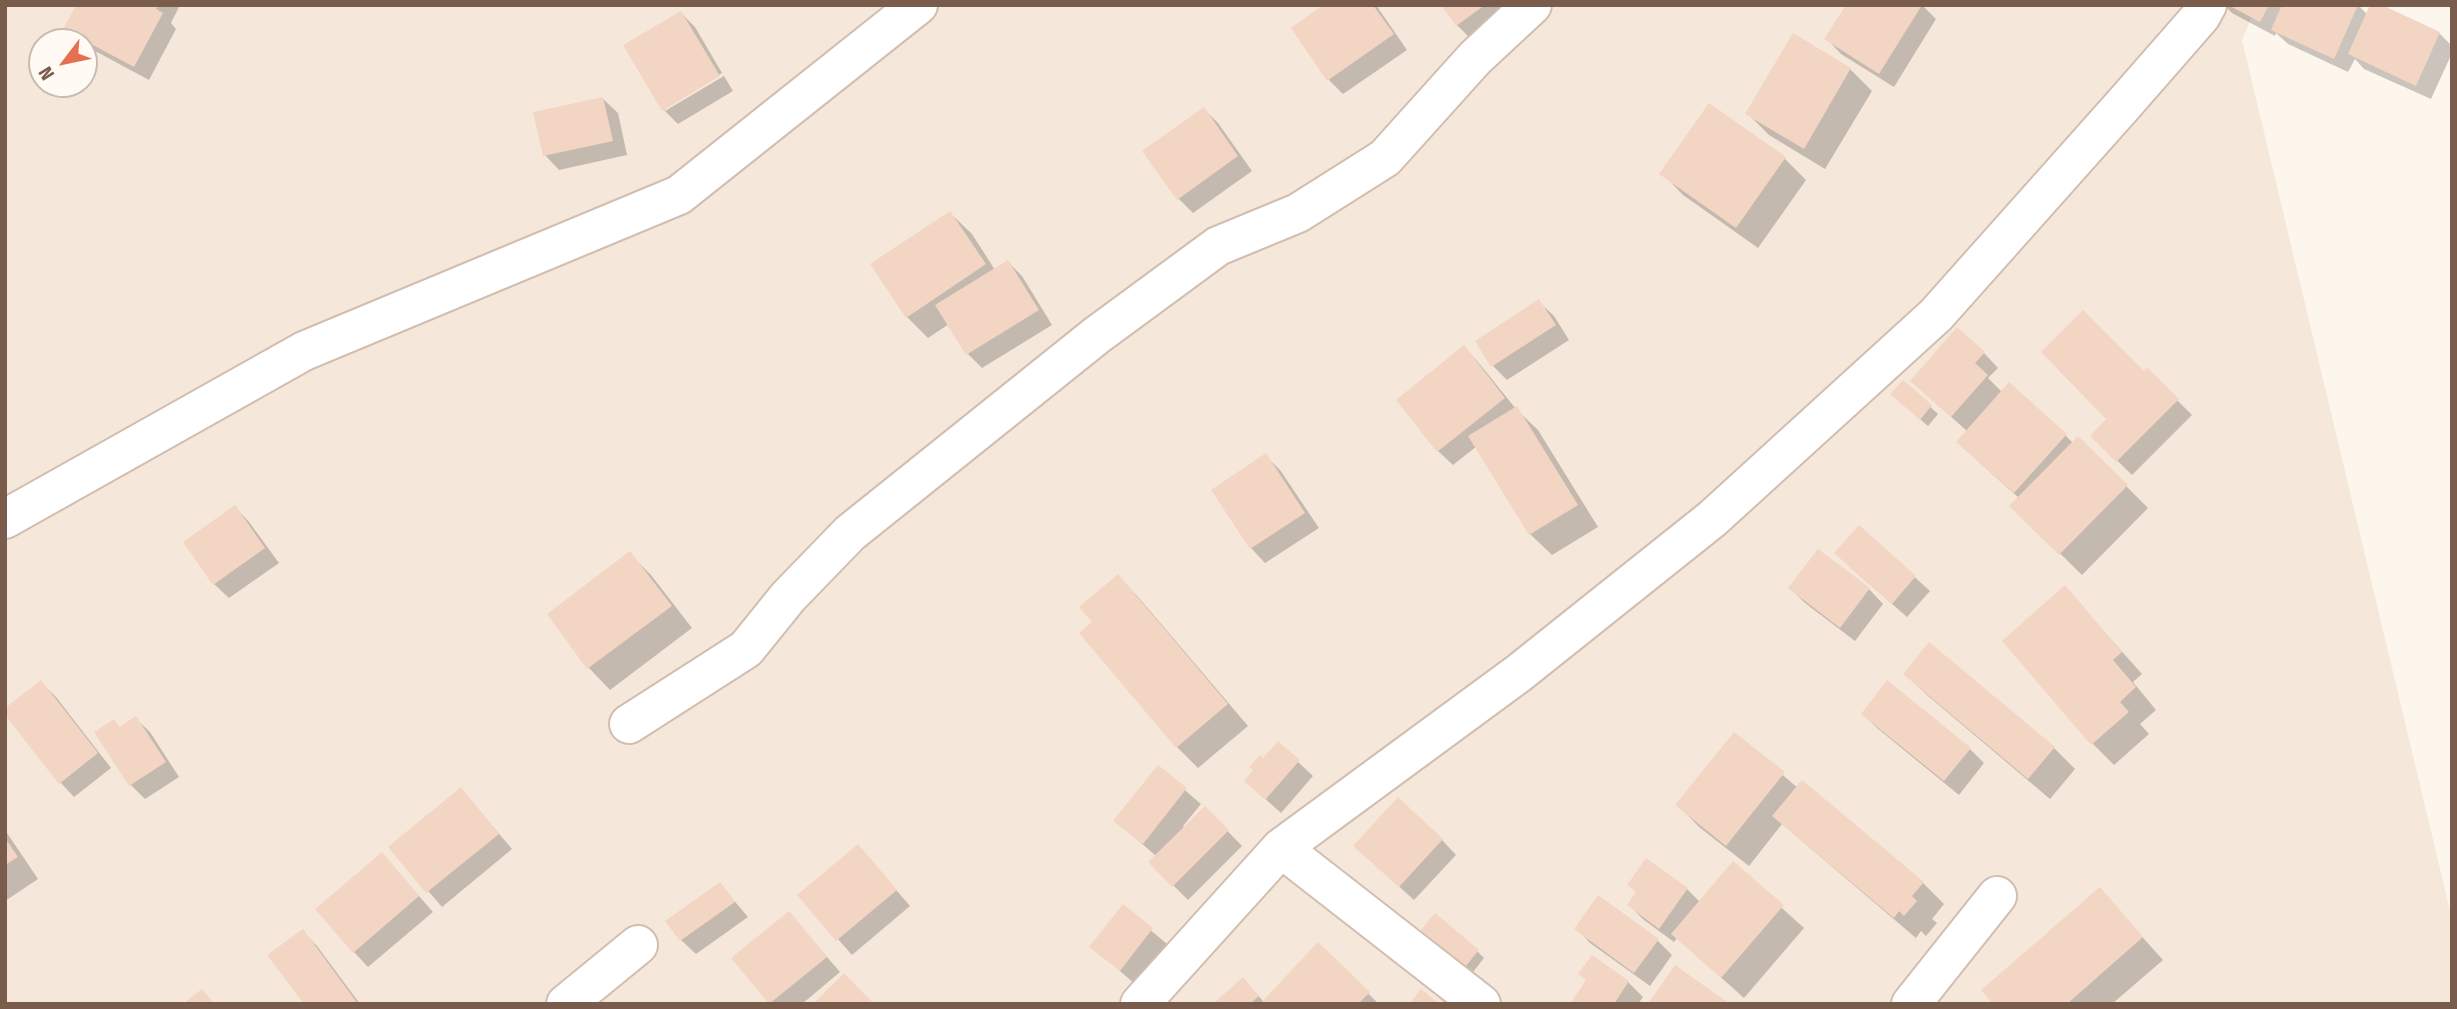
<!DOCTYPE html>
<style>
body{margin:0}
#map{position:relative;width:2457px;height:1009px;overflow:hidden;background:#fdf6ec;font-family:"Fira Sans Condensed",sans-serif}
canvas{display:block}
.frame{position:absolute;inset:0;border:7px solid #7a5c4d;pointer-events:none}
.north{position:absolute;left:28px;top:28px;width:70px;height:70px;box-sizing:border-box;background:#fffaf3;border:2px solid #cabbb1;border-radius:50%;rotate:238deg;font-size:19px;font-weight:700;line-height:28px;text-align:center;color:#7a5c4d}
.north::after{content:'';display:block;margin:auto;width:24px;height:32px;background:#e76f51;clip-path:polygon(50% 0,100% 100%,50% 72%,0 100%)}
</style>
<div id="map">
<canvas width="2457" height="1009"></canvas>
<div class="frame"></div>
<div class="north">N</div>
</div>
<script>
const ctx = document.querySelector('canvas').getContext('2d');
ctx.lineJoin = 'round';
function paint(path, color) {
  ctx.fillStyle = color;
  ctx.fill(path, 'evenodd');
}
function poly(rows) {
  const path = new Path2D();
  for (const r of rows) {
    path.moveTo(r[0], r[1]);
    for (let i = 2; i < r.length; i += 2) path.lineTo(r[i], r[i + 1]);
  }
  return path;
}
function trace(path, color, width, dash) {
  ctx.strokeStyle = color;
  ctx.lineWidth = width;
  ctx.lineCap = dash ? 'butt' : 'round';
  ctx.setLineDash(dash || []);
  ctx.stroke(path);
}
paint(poly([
 [5,5,2257,5,2242,40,2452,919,2452,1004,5,1004],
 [42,42,84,42,84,84,42,84]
]), '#f5e8da');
paint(poly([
 [78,5,180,5,171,23,176,29,149,80,84,45,84,42,79,42,65,28],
 [1326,5,1376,5,1407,50,1343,94,1329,80],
 [1443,5,1520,5,1471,39,1457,25],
 [1848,5,1922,5,1936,19,1894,87,1841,54,1827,39],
 [2224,5,2358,5,2368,15,2378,5,2439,33,2452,46,2452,53,2431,99,2364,69,2355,59,2348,72,2288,44,2276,33,2275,36,2232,13],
 [681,13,695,27,722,73,665,107,665,111,664,110],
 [1850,69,1872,91,1825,169,1769,135,1747,113],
 [724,76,733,91,678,124,665,111],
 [603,99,618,113,627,155,559,170,545,155],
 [1204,109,1218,123,1252,171,1193,213,1178,198],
 [1784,158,1806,180,1758,248,1683,195,1662,173],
 [950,213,972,234,995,270,1008,262,1022,276,1052,325,982,368,968,354,949,324,928,338,907,317],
 [1539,302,1554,316,1569,340,1507,380,1493,366],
 [1464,347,1478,362,1516,409,1538,430,1598,527,1552,555,1530,534,1477,446,1453,465,1438,451],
 [1984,353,1998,368,1988,378,2002,392,2065,435,2073,443,2078,438,2148,508,2082,575,2012,506,2019,498,1980,463,1968,432,1927,395],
 [2147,370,2192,415,2132,475,2092,436,2109,419],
 [1903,382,1938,414,1928,426,1899,401],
 [1266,456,1280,470,1319,528,1265,563,1251,548],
 [235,507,249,522,279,563,229,598,214,584],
 [1859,527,1930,591,1907,617,1851,568],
 [630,554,651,575,692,628,610,690,589,668,549,615],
 [1118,576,1139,598,1248,726,1198,768,1177,747],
 [1790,588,1869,589,1883,604,1855,641,1805,603],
 [2065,588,2142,674,2133,682,2156,710,2140,724,2149,734,2114,765,2093,744,2004,641],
 [1905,674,2054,748,2075,769,2050,799,1927,695],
 [41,682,56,697,111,768,74,797,60,782],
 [1863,714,1970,749,1984,763,1959,795,1877,728],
 [135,718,150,732,179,777,145,799,131,785,96,733,113,721,120,728],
 [1734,734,1798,788,1923,883,1944,904,1932,919,1937,923,1926,936,1921,931,1916,938,1782,824,1749,866,1699,827,1678,805],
 [1263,760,1298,762,1313,776,1281,813,1261,795],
 [1158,767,1201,804,1183,826,1185,828,1205,808,1242,846,1188,900,1150,862,1156,856,1116,821],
 [461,789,512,849,442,907,390,847],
 [5,830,38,879,5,901],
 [1442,840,1456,855,1414,900,1370,860],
 [858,846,910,906,852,955,799,895],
 [382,854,433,912,368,967,354,952],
 [1647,860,1687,889,1700,902,1733,864,1804,928,1744,998,1677,938,1674,942,1644,920,1629,905,1637,893],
 [720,884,748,917,696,954,681,940],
 [2099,889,2163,960,2112,1004,1995,1004],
 [1123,907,1167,944,1135,984,1092,947],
 [789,913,840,972,802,1004,772,1004,734,958],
 [1576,928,1657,940,1672,955,1650,986,1590,943],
 [303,932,317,946,360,1004,306,1004],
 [1431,937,1477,951,1484,958,1473,972],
 [1318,945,1379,1004,1216,1004,1249,986,1264,1002],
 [1588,981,1628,982,1643,997,1638,1004,1572,1004]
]), '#0003');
paint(poly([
 [76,5,158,5,156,9,163,13,134,67,63,29],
 [1323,5,1373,5,1394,34,1327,81,1291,28],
 [1441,5,1485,5,1456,26],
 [1846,5,1922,5,1879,74,1824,39],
 [2228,5,2269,5,2260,22],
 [2282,5,2358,5,2334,59,2271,30],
 [2370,5,2382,5,2440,32,2416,86,2348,54],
 [681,11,720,76,662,111,623,45],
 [1793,33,1851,68,1804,149,1745,114],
 [603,97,613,141,543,156,533,112],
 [1709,103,1786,157,1736,228,1659,174],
 [1204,107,1238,156,1177,200,1142,151],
 [950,211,986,264,906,318,870,264],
 [1008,260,1039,310,966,355,935,305],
 [1539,299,1556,325,1491,367,1475,341],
 [2083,310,2144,371,2147,367,2179,399,2116,462,2090,436,2106,419,2041,352],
 [1957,327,1985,352,1975,363,1988,375,1951,417,1910,381],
 [1464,345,1505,398,1437,452,1396,400],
 [1903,380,1932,405,1920,420,1890,394],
 [2009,382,2067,434,2014,493,1956,442],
 [1517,406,1578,505,1529,535,1468,436],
 [2078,436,2128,485,2059,555,2009,506],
 [1266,453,1305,513,1250,549,1211,490],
 [235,505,265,548,213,585,183,542],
 [1859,525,1916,576,1892,604,1834,553],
 [1818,549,1870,588,1840,628,1788,588],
 [630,551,672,606,587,669,547,614],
 [1118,574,1228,704,1176,748,1079,633,1092,622,1079,607],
 [2065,585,2122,652,2113,660,2136,687,2120,702,2129,712,2091,745,2002,641],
 [1929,642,2055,747,2028,779,1903,674],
 [41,680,98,753,59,784,5,715,5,708],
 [1887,680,1971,748,1944,781,1861,714],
 [136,716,166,762,129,786,94,732,114,719,119,727],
 [1734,732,1785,772,1726,846,1675,805],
 [1278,741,1300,760,1265,800,1244,781,1253,770,1249,767,1260,755,1263,758],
 [1158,765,1187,788,1143,844,1113,821],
 [1802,780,1924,882,1912,896,1917,901,1904,916,1899,911,1894,918,1772,816],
 [461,787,499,834,426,893,388,847],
 [1398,797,1443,839,1399,887,1353,846],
 [1205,806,1229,830,1172,887,1148,862],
 [5,838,18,857,5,865],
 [858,844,897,890,836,941,797,895],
 [382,852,419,896,353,953,315,909],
 [1646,858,1688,888,1659,929,1627,905,1636,892,1627,885],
 [1733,861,1784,905,1721,978,1671,934],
 [720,882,735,902,680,941,665,921],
 [2100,887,2143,937,2067,1004,1993,1004,1981,990],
 [1598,895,1659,939,1634,973,1574,929],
 [1123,904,1153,928,1120,971,1089,947],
 [789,911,827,957,769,1004,731,958],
 [1435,913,1479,950,1465,967,1421,930],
 [303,929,358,1004,304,1004,267,955],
 [1318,942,1370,992,1358,1004,1260,1004],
 [1592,955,1629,981,1614,1004,1570,1004,1586,980,1578,974],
 [1675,965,1730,1004,1648,1004],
 [844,973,874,1004,813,1004],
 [1243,977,1259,996,1250,1004,1213,1004],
 [202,989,214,1004,183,1004],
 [1421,989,1439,1004,1409,1004]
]), '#f3d5c3');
const minor = poly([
 [5,519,304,351,679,195,918,5],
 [629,724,746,649,788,597,850,533,1097,335,1218,246,1298,213,1385,158,1475,58,1532,5],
 [1281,848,1481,1004],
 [566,1004,638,945],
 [1140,1004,1281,848,1519,673,1712,519,1936,315,2124,104,2201,16,2207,5],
 [1911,1004,1997,896]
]);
trace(minor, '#d1beb0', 42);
trace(minor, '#fff', 38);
</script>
